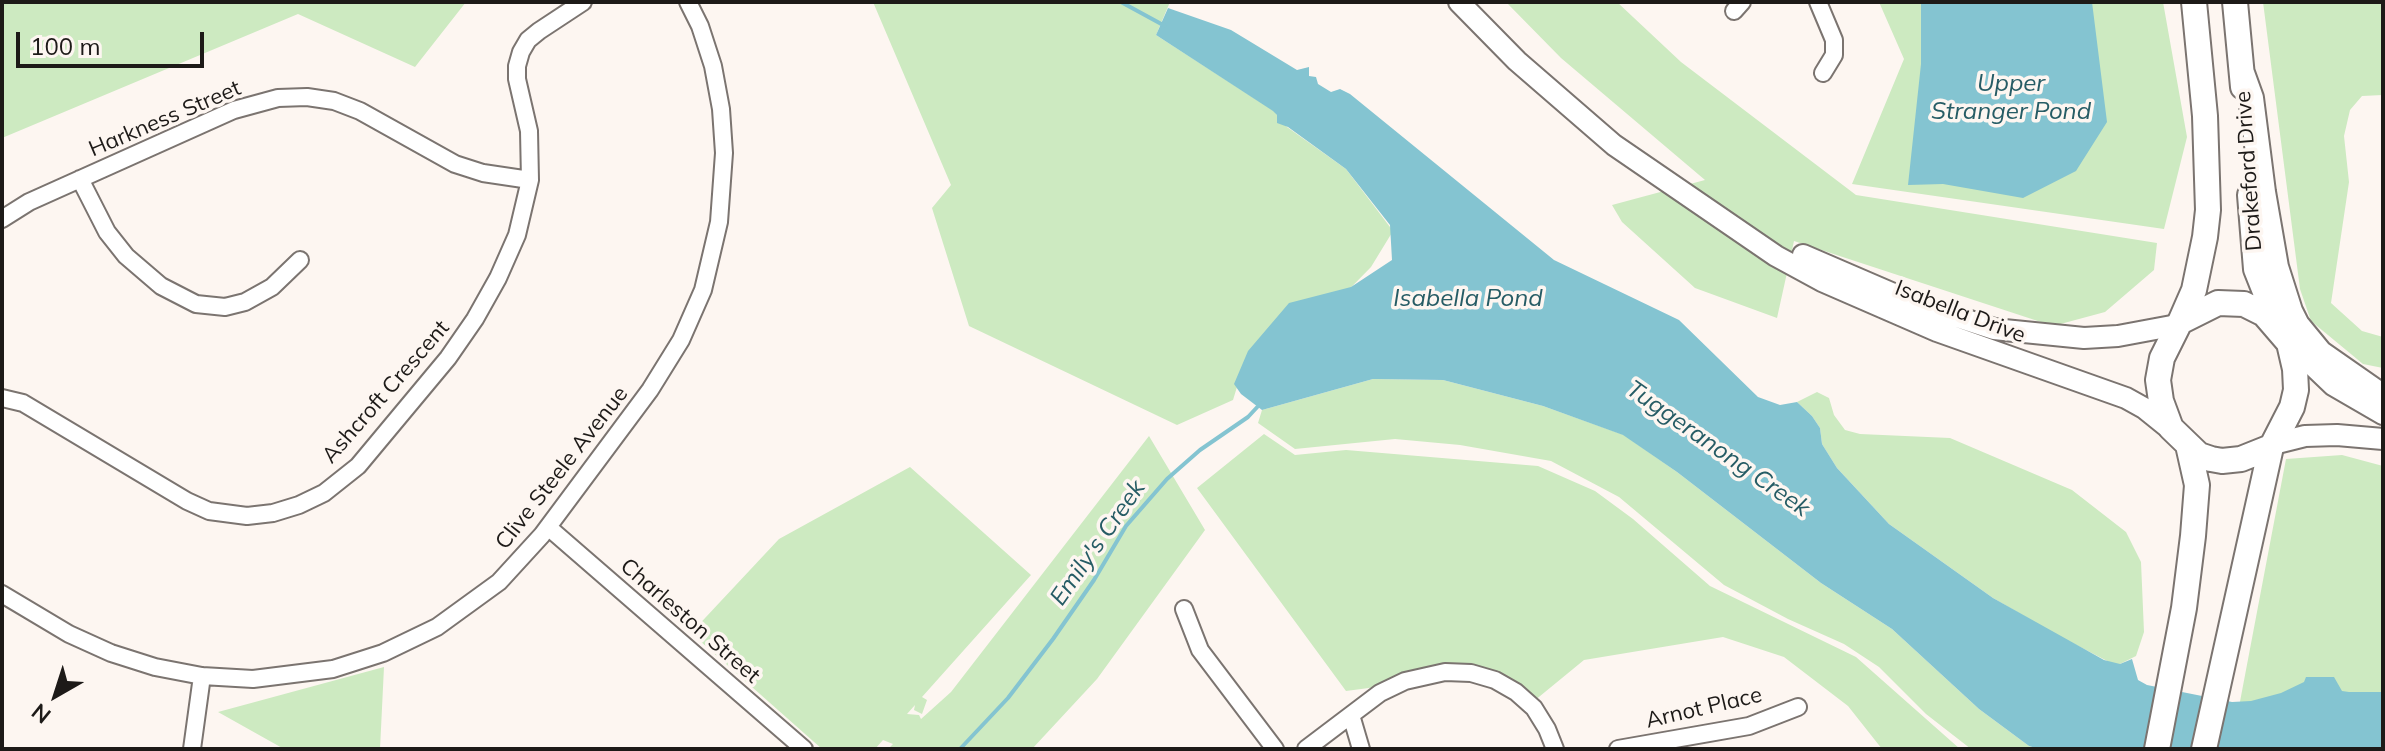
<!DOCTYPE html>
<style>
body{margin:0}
#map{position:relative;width:2385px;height:751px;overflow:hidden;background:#fdf6f1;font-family:Mulish,sans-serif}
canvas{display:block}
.frame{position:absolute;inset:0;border:4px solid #1d1a18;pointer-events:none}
.north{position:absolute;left:16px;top:655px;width:80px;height:80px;-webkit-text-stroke:6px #fdf6f1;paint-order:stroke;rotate:219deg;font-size:22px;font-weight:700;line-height:32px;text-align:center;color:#1d1a18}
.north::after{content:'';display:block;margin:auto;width:28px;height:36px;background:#1d1a18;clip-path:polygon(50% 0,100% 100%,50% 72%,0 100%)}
.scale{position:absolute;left:16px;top:32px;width:188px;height:36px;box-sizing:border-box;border:4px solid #1d1a18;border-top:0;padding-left:10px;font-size:24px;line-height:28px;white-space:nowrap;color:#1d1a18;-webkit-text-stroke:6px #fdf6f1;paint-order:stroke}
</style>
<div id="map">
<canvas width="2385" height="751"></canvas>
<div class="frame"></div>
<div class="north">N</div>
<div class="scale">100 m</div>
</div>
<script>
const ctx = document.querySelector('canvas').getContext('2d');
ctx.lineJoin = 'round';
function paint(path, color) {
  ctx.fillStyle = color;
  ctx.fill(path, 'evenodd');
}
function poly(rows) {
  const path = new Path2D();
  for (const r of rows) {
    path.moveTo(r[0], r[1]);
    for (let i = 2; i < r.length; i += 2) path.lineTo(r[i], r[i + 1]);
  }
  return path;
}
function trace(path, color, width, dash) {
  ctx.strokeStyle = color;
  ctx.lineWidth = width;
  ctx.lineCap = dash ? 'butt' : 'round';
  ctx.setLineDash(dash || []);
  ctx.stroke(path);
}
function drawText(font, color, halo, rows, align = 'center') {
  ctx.font = font + ' Mulish,sans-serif';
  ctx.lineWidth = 7;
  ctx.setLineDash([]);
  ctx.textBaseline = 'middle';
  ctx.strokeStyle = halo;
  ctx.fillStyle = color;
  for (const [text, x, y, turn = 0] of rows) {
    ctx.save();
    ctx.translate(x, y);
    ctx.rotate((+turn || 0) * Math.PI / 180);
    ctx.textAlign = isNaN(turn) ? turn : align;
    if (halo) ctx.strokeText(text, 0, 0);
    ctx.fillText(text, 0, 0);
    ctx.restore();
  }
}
paint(poly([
 [2,2,466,2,415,67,298,14,2,138],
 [873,2,1170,2,1156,35,1274,111,1287,127,1346,169,1393,231,1371,267,1325,314,1241,374,1233,400,1177,425,969,326,932,208,951,185],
 [1506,2,1617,2,1681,62,1856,195,2157,243,2154,270,2105,312,2053,326,1794,241,1777,318,1695,288,1622,222,1612,205,1705,180,1561,58],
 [1879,2,2163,2,2187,137,2164,229,1852,184,1904,59],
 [2263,2,2383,2,2383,95,2362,96,2350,110,2344,136,2349,182,2331,303,2362,331,2383,337,2383,368,2363,364,2311,321,2300,289],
 [1373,379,1443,380,1543,406,1624,435,1677,472,1821,583,1892,629,1979,709,2029,746,2039,749,1971,749,1926,714,1879,667,1844,644,1788,619,1724,585,1619,497,1551,461,1460,445,1395,439,1295,449,1258,423,1262,410],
 [1817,392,1829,398,1834,415,1845,430,1860,434,1950,438,2072,490,2126,532,2141,562,2144,632,2136,656,2120,664,2113,664,2057,635,1993,598,1889,524,1837,468,1822,444,1820,428,1812,416,1797,402],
 [1264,434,1295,455,1346,450,1538,466,1595,491,1633,519,1710,586,1856,657,1960,749,1882,749,1848,706,1784,657,1723,637,1584,660,1534,701,1498,671,1346,691,1197,488],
 [1149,436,1205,530,1097,679,1032,749,888,749,893,744,883,740,875,749,822,749,691,633,779,539,910,467,1031,575,922,697,927,700,922,714,914,710,915,705,907,714,919,715,921,719,951,692],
 [2342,455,2383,466,2383,749,2231,749,2286,459],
 [384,667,380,749,284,749,218,712]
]), '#cdeac1');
paint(poly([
 [1921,2,2092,2,2107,122,2076,171,2023,198,1943,184,1908,185,1921,64],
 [1168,8,1231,30,1297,70,1309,67,1309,76,1316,77,1318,84,1331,92,1340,89,1350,94,1554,260,1679,320,1758,397,1780,405,1797,402,1812,416,1820,428,1822,444,1837,468,1889,524,1993,598,2104,660,2120,664,2132,659,2138,680,2147,685,2232,702,2251,701,2281,693,2304,682,2306,677,2334,677,2342,691,2349,692,2383,692,2383,749,2039,749,2029,746,1979,709,1892,629,1821,583,1677,472,1623,435,1543,406,1443,380,1373,379,1262,410,1241,394,1234,384,1248,351,1289,303,1351,287,1392,260,1390,225,1346,169,1288,127,1277,123,1277,115,1273,111,1156,35]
]), '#84c4d1');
trace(poly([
 [1121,2,1165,26],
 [960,749,1008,698,1053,639,1094,580,1126,526,1167,479,1200,450,1248,417,1261,403]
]), '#84c4d1', 4);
const minor = poly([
 [1818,2,1834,40,1834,55,1823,73],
 [1734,11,1742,2],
 [80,179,107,232,126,256,161,286,196,304,225,307,245,302,272,287,300,260],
 [2,219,29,202,234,110,278,98,307,97,334,101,360,111,455,164,483,173,530,180],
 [2,398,23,403,187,501,209,511,247,516,273,513,299,505,324,493,358,466,448,358,475,319,498,278,517,235,530,180,529,131,517,79,517,66,521,52,528,40,539,31,583,2],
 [548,527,804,749],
 [2,594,69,634,111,653,155,667,202,676,253,679,333,669,383,653,437,627,499,582,542,535,650,390,681,340,703,290,719,222,724,153,721,109,713,66,700,26,688,2],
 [1184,609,1200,650,1275,749],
 [1351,715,1361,749],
 [192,749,202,676],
 [1306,749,1380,693,1405,681,1445,672,1471,673,1495,680,1516,692,1534,708,1547,729,1555,749],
 [1618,749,1749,726,1798,707]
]);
const major = poly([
 [1459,2,1517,61,1614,145,1776,256,1822,281,1937,331,2126,398,2144,408,2175,433],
 [1803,255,1912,302,1994,329,2084,338,2118,336,2177,325],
 [2289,343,2333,385,2383,414],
 [2271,447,2273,444,2305,436,2337,435,2383,439]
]);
const highway = poly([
 [2235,2,2243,87],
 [2242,73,2251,98,2263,192,2276,267,2290,311,2297,325,2320,353,2383,397],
 [2250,195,2256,269,2277,322],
 [2180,322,2194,290,2205,237,2208,210,2205,116,2194,2],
 [2271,447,2241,459,2222,461,2211,459,2199,455,2171,428,2161,401,2158,380,2162,358,2180,322,2218,303,2244,304,2264,314,2289,343,2295,369,2296,390,2292,407,2273,444],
 [2157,749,2184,608,2193,536,2197,485,2188,445],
 [2204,749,2271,447]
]);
trace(minor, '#7b7470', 20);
trace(major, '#7b7470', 24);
trace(highway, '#7b7470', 28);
trace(minor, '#fff', 16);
trace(major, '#fff', 20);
trace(highway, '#fff', 24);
drawText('22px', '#1d1a18', '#fdf6f1', [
 ["Harkness Street",165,119,-23],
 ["Drakeford Drive",2249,171,-94],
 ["Isabella Drive",1960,312,21],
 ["Ashcroft Crescent",386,392,-49],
 ["Clive Steele Avenue",562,468,-52],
 ["Charleston Street",690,621,41],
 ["Arnot Place",1704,708,-13]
]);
drawText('italic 24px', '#265c65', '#fdf6f1', [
 ["Upper",2011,84],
 ["Stranger Pond",2011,112],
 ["Isabella Pond",1468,299],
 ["Tuggeranong Creek",1718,449,35],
 ["Emily's Creek",1098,543,-55]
]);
</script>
